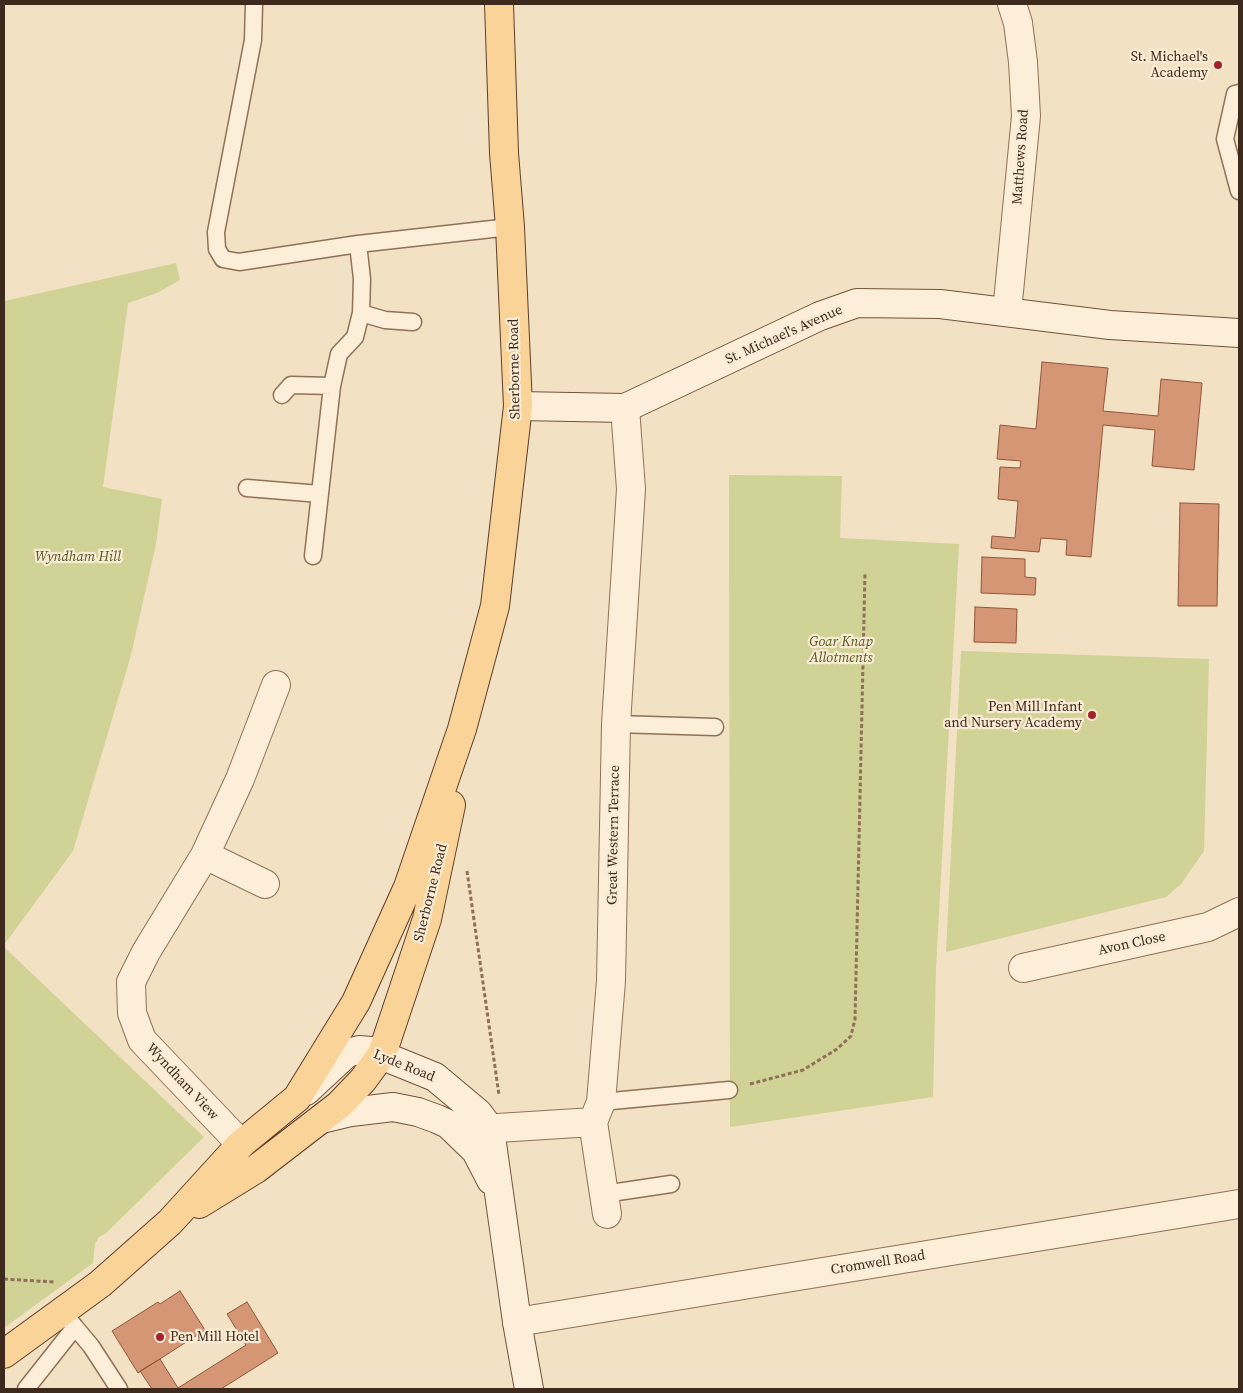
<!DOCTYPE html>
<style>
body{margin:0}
#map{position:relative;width:1243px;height:1393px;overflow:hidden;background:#f3e1c3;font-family:"Source Serif 4",serif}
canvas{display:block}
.frame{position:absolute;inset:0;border:5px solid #3e2a1d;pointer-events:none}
</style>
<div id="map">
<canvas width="1243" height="1393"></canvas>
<div class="frame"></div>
</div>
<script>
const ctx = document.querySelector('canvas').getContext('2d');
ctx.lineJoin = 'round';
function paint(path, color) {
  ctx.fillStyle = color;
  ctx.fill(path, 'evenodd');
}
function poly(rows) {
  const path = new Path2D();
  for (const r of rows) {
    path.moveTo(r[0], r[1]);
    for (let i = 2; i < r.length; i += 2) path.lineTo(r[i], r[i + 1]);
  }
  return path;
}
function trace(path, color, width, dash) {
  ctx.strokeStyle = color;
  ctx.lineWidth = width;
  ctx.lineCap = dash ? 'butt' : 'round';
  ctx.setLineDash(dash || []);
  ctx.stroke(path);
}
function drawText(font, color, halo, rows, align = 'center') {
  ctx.font = font + ' "Source Serif 4",serif';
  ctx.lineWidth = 4.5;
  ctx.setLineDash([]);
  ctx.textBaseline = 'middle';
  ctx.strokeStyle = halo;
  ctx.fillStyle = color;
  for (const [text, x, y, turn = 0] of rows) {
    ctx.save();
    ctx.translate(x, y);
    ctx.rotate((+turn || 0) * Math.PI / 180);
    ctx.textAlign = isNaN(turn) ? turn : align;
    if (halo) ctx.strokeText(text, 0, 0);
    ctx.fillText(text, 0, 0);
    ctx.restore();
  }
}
paint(poly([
 [176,263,180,280,157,293,128,303,103,487,162,499,156,544,131,655,73,851,4,945,4,301],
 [729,475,842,476,840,538,959,544,936,968,933,1097,730,1127],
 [961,651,1209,659,1204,851,1181,884,1166,897,946,952],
 [4,947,204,1137,105,1234,99,1237,95,1244,93,1263,4,1328]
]), '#d0d296');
const building = poly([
 [1042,362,1108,368,1103,411,1158,416,1161,379,1202,383,1194,470,1152,466,1155,430,1103,425,1091,557,1066,555,1067,540,1041,538,1039,552,991,548,992,536,1015,538,1018,501,998,499,1000,467,1020,468,1021,461,997,459,1000,425,1036,429,1042,362],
 [1180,503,1219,504,1217,606,1178,606,1180,503],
 [982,557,1025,559,1025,577,1036,578,1035,595,981,593,982,557],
 [975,607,1017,609,1016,643,974,642,975,607],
 [180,1291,205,1330,138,1373,112,1331,158,1302,160,1304,180,1291],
 [247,1302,278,1353,221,1389,152,1389,140,1371,160,1359,178,1388,246,1345,227,1314,247,1302]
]);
paint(building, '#d49675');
trace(building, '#91563b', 1);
const lane = poly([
 [254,4,253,40,216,232,217,249,223,259,239,262,358,244,510,227],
 [1239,93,1235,94,1225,139,1239,191],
 [361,313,385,320,413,322],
 [282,395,291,385,332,386],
 [247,488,320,494],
 [313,556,332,386,339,354,355,337,361,313,362,279,358,244],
 [616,724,715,727],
 [601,1102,729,1090],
 [604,1194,671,1184],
 [75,1327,91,1346,119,1389],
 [26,1389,75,1327,63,1312]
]);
const street = poly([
 [1007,312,1026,116,1023,62,1018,23,1012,4],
 [205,855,265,884],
 [1023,968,1208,927,1239,912],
 [593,1122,607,1214],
 [466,1130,593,1122,601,1102,611,981,616,724,631,489,625,408],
 [241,1144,142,1040,132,1013,131,982,146,952,205,855,240,779,276,685],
 [517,1322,1239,1204]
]);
const secondary = poly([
 [518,406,625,408,820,316,857,303,940,304,1110,325,1239,333],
 [306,1091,347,1053,359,1050,371,1051,435,1077,478,1113,490,1129,517,1322,529,1389],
 [322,1119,351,1112,393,1107,418,1112,437,1119,448,1124,476,1151,491,1180]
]);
const primary = poly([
 [199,1204,256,1169,339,1105,363,1080,382,1054,427,919,451,805],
 [4,1354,100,1284,170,1222,241,1144,297,1098,356,1002,408,887,462,729,495,606,518,406,510,227,504,153,499,4]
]);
trace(lane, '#8f7158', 19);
trace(street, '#8f7158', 30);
trace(secondary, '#71523b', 30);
trace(primary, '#5d3f2c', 30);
trace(poly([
 [467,871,499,1095],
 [750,1084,803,1070,837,1049,851,1036,855,1019,865,573],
 [4,1279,54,1282]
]), '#8f7158', 3, [4, 2.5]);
trace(lane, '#fceed8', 16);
trace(street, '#fceed8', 28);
trace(secondary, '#fceed8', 28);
trace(primary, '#f9d398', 28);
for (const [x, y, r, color] of [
 [1218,65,5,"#a5212d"],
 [1092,715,5,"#a5212d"],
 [160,1337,5,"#a5212d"]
]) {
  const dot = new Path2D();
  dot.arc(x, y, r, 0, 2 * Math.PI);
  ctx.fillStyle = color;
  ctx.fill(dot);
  trace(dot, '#f9ebd4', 2);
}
drawText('14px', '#3e2a1d', '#f9ebd4', [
 ["St. Michael's",1208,57],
 ["Academy",1208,73],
 ["Pen Mill Infant",1082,707],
 ["and Nursery Academy",1082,723],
 ["Pen Mill Hotel",170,1337,"left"]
], 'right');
drawText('14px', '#3e2a1d', '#f9ebd4', [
 ["Matthews Road",1021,157,-86],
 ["St. Michael's Avenue",784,335,-24],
 ["Sherborne Road",515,369,-91],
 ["Great Western Terrace",614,835,-89],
 ["Sherborne Road",431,893,-76],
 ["Avon Close",1132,944,-12],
 ["Lyde Road",404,1066,22],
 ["Wyndham View",182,1082,47],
 ["Cromwell Road",878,1263,-9]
]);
drawText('italic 14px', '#525c22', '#f9ebd4', [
 ["Wyndham Hill",78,557],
 ["Goar Knap",841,642],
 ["Allotments",841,658]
]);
</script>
